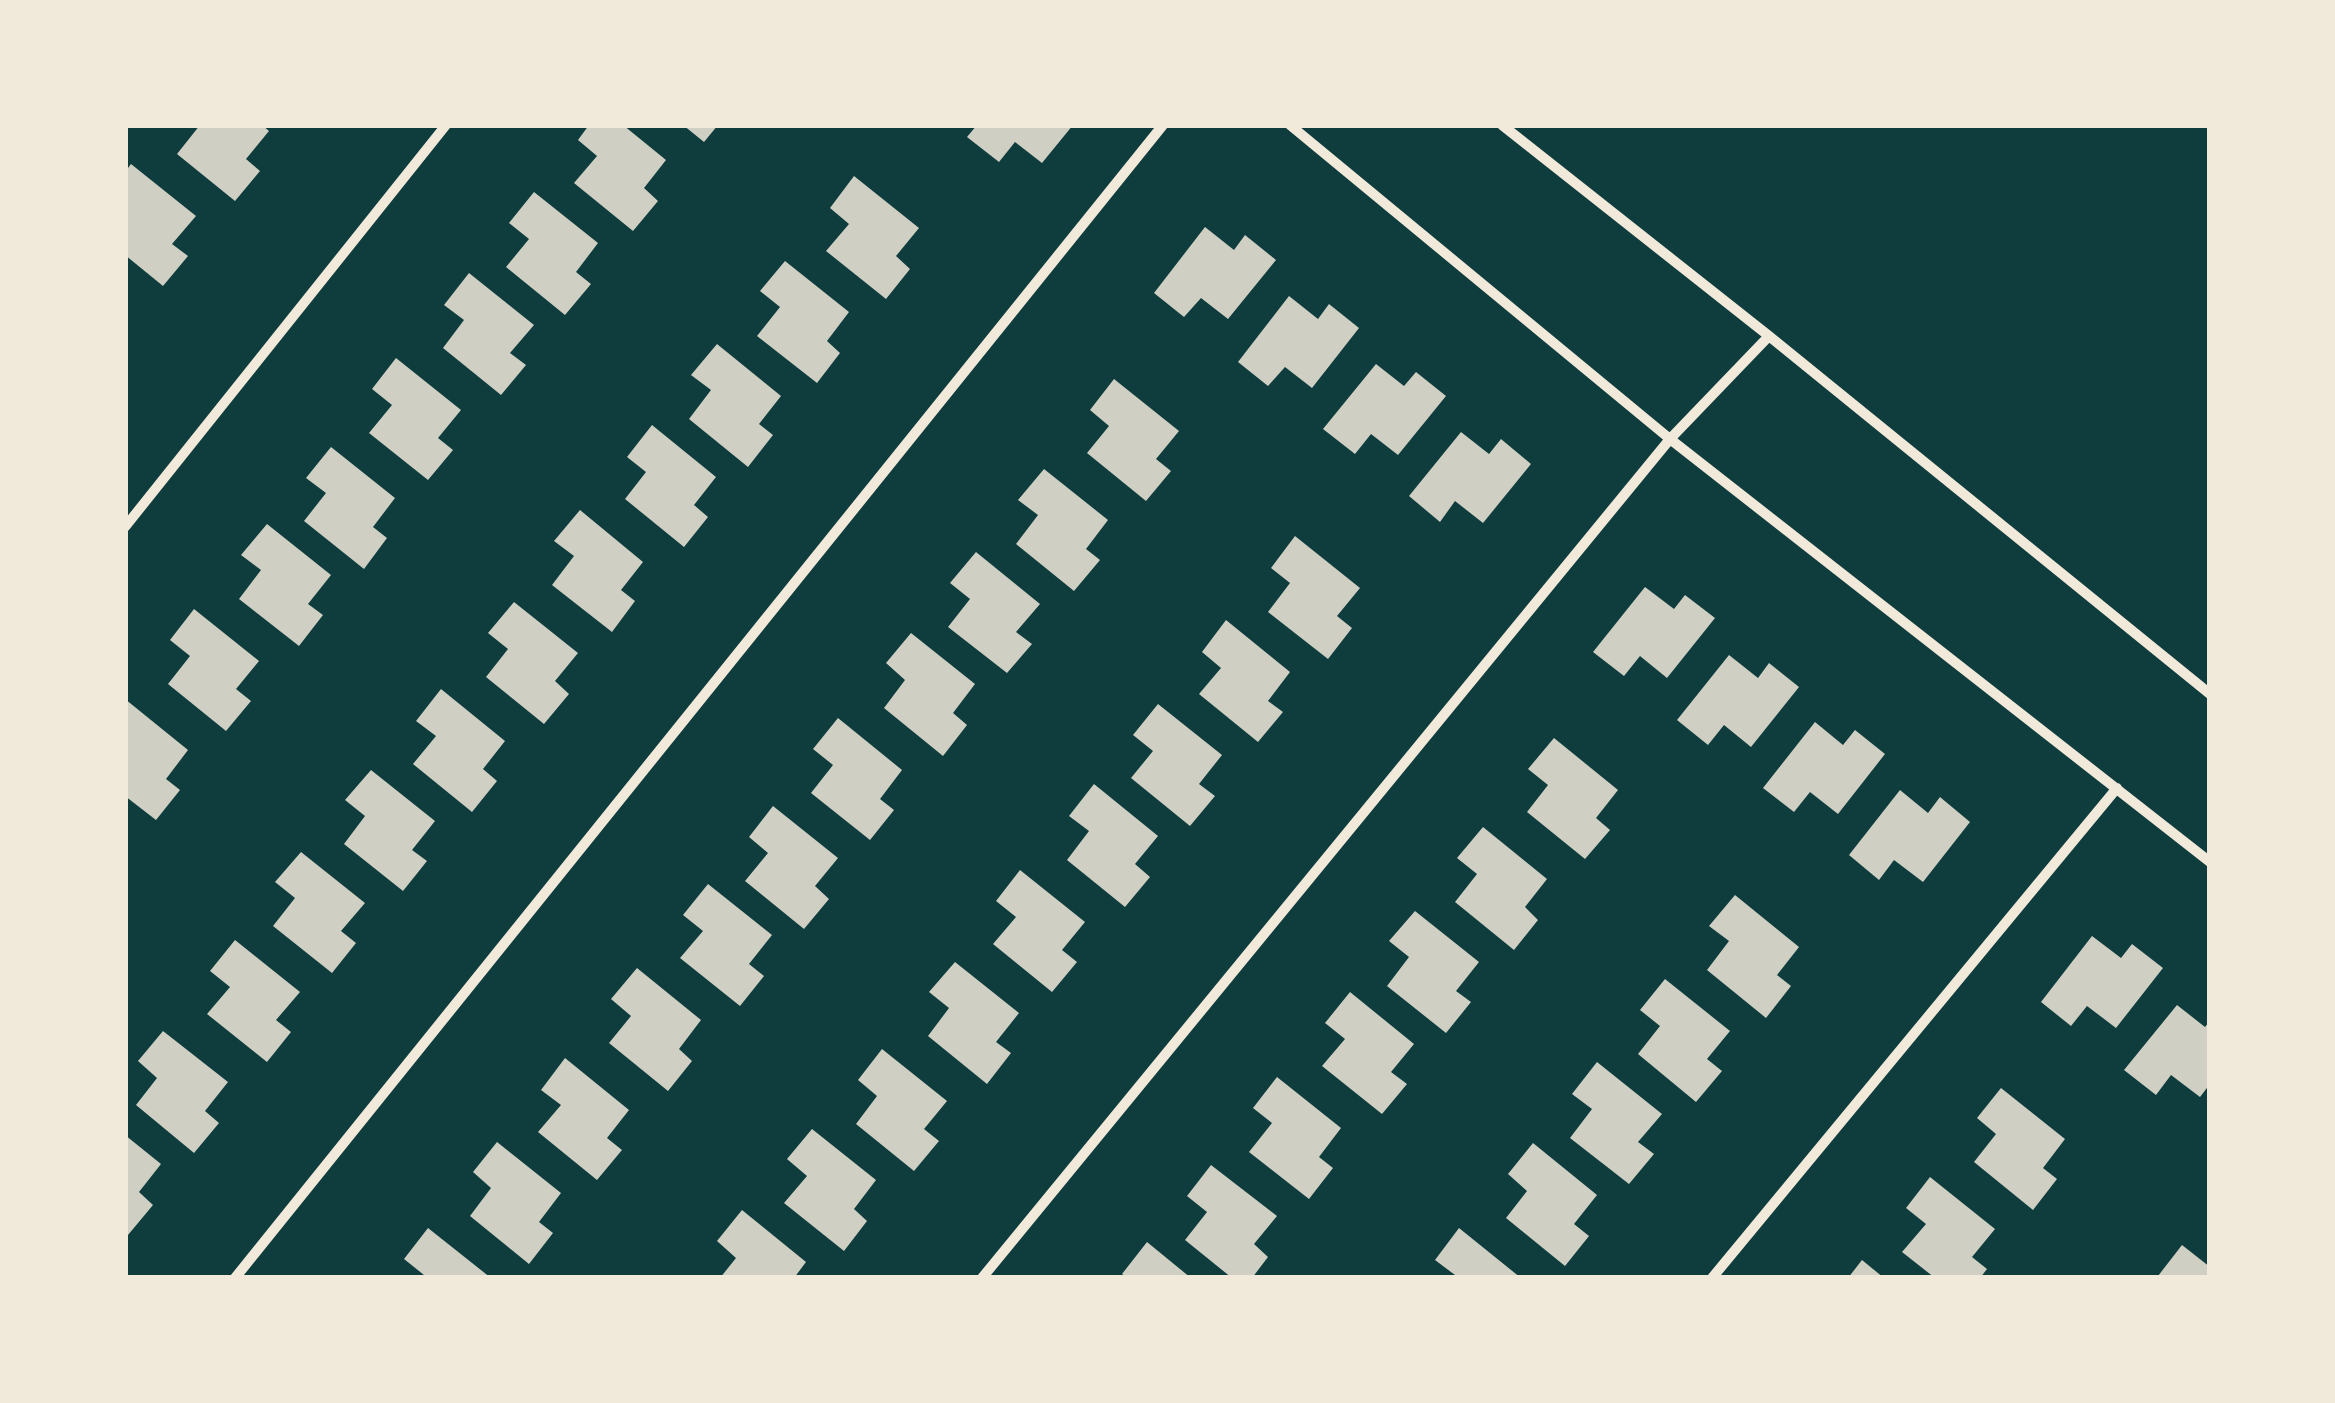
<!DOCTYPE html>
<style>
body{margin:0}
#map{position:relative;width:2335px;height:1403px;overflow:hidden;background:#0f3d3e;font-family:Karla,sans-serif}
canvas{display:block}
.frame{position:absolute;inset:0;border:128px solid #f1e9da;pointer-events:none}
</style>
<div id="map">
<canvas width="2335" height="1403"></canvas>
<div class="frame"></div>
</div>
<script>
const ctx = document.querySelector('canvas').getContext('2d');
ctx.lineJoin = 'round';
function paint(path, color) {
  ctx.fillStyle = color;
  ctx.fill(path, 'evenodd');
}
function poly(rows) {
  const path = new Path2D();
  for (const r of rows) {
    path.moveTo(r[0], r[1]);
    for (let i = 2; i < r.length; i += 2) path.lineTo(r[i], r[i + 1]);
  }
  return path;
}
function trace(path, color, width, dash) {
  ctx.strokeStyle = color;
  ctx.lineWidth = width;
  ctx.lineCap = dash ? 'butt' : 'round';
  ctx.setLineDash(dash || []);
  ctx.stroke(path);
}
paint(poly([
 [200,125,262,125,269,131,246,159,260,171,235,201,177,154],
 [589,125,623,125,666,160,644,188,658,201,633,231,574,183,597,156,578,140],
 [683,125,718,125,704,142],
 [977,125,1073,125,1042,163,1015,142,999,162,967,137],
 [131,164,196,216,172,244,188,256,163,286,125,255,125,172],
 [854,176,919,228,896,256,910,269,886,299,826,251,849,224,830,208],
 [534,192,598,243,576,272,591,284,565,315,506,267,529,239,509,223],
 [1205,227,1234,250,1245,235,1276,260,1228,319,1201,298,1184,317,1154,293],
 [785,261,849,312,827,341,840,353,817,383,757,336,780,307,760,291],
 [469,273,534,325,510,353,526,365,501,395,443,348,464,320,444,305],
 [1289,296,1318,319,1329,304,1359,328,1312,388,1285,367,1268,386,1238,362],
 [717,344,781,396,759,424,773,435,748,467,689,419,711,390,691,375],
 [396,358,461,410,438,438,453,450,428,480,369,433,392,405,372,389],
 [1376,364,1404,386,1416,372,1446,396,1398,455,1371,434,1355,454,1323,429],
 [1114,379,1179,431,1156,459,1171,471,1146,501,1087,453,1109,426,1090,410],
 [652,425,716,477,694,505,708,517,684,547,625,499,646,472,627,457],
 [1461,432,1489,454,1501,439,1531,464,1483,523,1455,501,1440,522,1409,496],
 [331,447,395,498,373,527,387,538,364,569,304,521,326,493,306,478],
 [1044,469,1108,520,1086,549,1100,560,1074,591,1016,544,1038,515,1018,500],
 [580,510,643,562,621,590,635,601,612,632,552,585,574,556,554,541],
 [267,524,331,575,308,604,323,615,299,646,239,599,261,570,241,555],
 [1295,536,1360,588,1337,616,1352,628,1328,659,1268,612,1290,583,1271,568],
 [976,552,1040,604,1016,632,1032,644,1007,673,948,627,970,599,950,583],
 [1645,587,1674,609,1685,595,1715,618,1667,678,1640,656,1624,676,1593,652],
 [514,602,578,653,555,681,569,694,544,724,486,677,508,649,488,633],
 [194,609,259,661,236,689,251,701,226,731,168,684,190,656,170,640],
 [1226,620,1290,672,1268,701,1283,712,1258,742,1199,694,1221,668,1202,652],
 [911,633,975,684,953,713,967,725,943,756,884,708,905,680,886,663],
 [1729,655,1758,678,1769,663,1799,687,1751,747,1724,725,1708,745,1677,720],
 [441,689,505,741,483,769,497,781,472,812,413,764,436,736,416,721],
 [125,699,188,750,166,779,180,790,156,820,125,796],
 [1158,704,1222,755,1199,784,1215,796,1190,826,1131,778,1153,751,1133,735],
 [838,718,902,770,880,799,894,810,870,840,811,793,833,765,813,749],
 [1815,722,1843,745,1855,730,1885,754,1838,814,1810,792,1794,812,1763,788],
 [1554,738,1618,790,1596,818,1610,830,1585,859,1527,812,1548,785,1528,769],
 [371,770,435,821,412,850,427,861,403,891,344,844,365,816,345,800],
 [1094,784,1158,836,1135,864,1150,877,1125,907,1067,860,1089,831,1069,816],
 [1900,790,1928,813,1940,797,1970,822,1923,882,1894,860,1879,880,1849,855],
 [773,806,838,858,815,886,829,899,804,929,745,881,768,853,749,837],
 [1483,827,1547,879,1525,907,1538,920,1514,950,1455,902,1477,874,1457,858],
 [301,852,365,903,341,931,356,943,332,973,273,926,295,898,275,882],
 [1020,870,1085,922,1062,950,1077,962,1052,992,993,944,1016,917,996,901],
 [708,884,772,935,749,964,764,976,740,1006,680,958,703,931,683,915],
 [1735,895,1799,947,1777,975,1791,986,1766,1018,1707,970,1729,941,1709,926],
 [1415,911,1479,962,1456,991,1471,1002,1446,1033,1387,986,1409,957,1389,941],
 [2092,936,2121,958,2132,944,2163,968,2116,1028,2087,1006,2071,1026,2041,1002],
 [235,940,300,992,276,1020,291,1032,267,1062,207,1014,230,987,210,971],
 [955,962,1019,1013,996,1042,1011,1053,987,1084,928,1036,949,1008,929,992],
 [637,968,701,1020,679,1049,692,1061,668,1091,609,1043,631,1016,611,999],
 [1665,979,1730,1031,1707,1059,1722,1071,1696,1102,1638,1054,1660,1026,1640,1010],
 [1350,992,1414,1044,1391,1072,1407,1084,1382,1114,1322,1066,1345,1039,1325,1023],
 [2177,1005,2205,1027,2210,1021,2210,1084,2200,1097,2171,1075,2156,1095,2124,1070],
 [163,1031,228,1082,205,1111,219,1123,194,1153,136,1105,157,1078,138,1061],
 [882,1049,947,1101,924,1129,939,1141,914,1171,856,1124,877,1096,858,1080],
 [565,1058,629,1110,607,1138,622,1150,597,1180,538,1132,561,1105,541,1090],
 [1597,1062,1662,1114,1638,1142,1654,1154,1629,1184,1570,1138,1592,1109,1572,1094],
 [1277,1077,1341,1128,1319,1157,1333,1168,1309,1199,1249,1152,1272,1123,1253,1108],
 [2001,1088,2065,1139,2043,1168,2057,1179,2033,1210,1974,1162,1996,1134,1977,1118],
 [812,1129,876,1180,854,1209,867,1221,844,1251,784,1203,807,1176,787,1159],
 [125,1135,161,1164,139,1192,153,1205,128,1235,125,1232],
 [497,1142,561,1193,539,1222,553,1233,529,1264,470,1216,491,1188,473,1172],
 [1533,1143,1597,1195,1574,1224,1589,1236,1565,1266,1506,1218,1527,1191,1508,1174],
 [1211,1165,1277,1216,1254,1244,1268,1257,1252,1278,1232,1278,1185,1240,1207,1212,1187,1196],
 [1930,1177,1995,1229,1972,1257,1987,1269,1980,1278,1935,1278,1902,1252,1926,1224,1906,1208],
 [742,1210,806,1262,794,1278,720,1278,736,1258,717,1241],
 [428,1228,491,1278,421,1278,424,1275,404,1259],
 [1459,1228,1521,1278,1453,1278,1455,1275,1435,1260],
 [1147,1242,1191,1278,1128,1278,1122,1274],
 [2182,1245,2210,1267,2210,1278,2158,1276],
 [1862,1260,1884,1278,1848,1278]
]), '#cfcfc3');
trace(poly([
 [1290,125,1670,439,2210,862],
 [1502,125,1769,336,2210,694],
 [125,527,446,125],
 [235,1278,1163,125],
 [982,1278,1670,439,1769,336],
 [1712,1278,2117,788]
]), '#f1e9da', 10);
</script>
